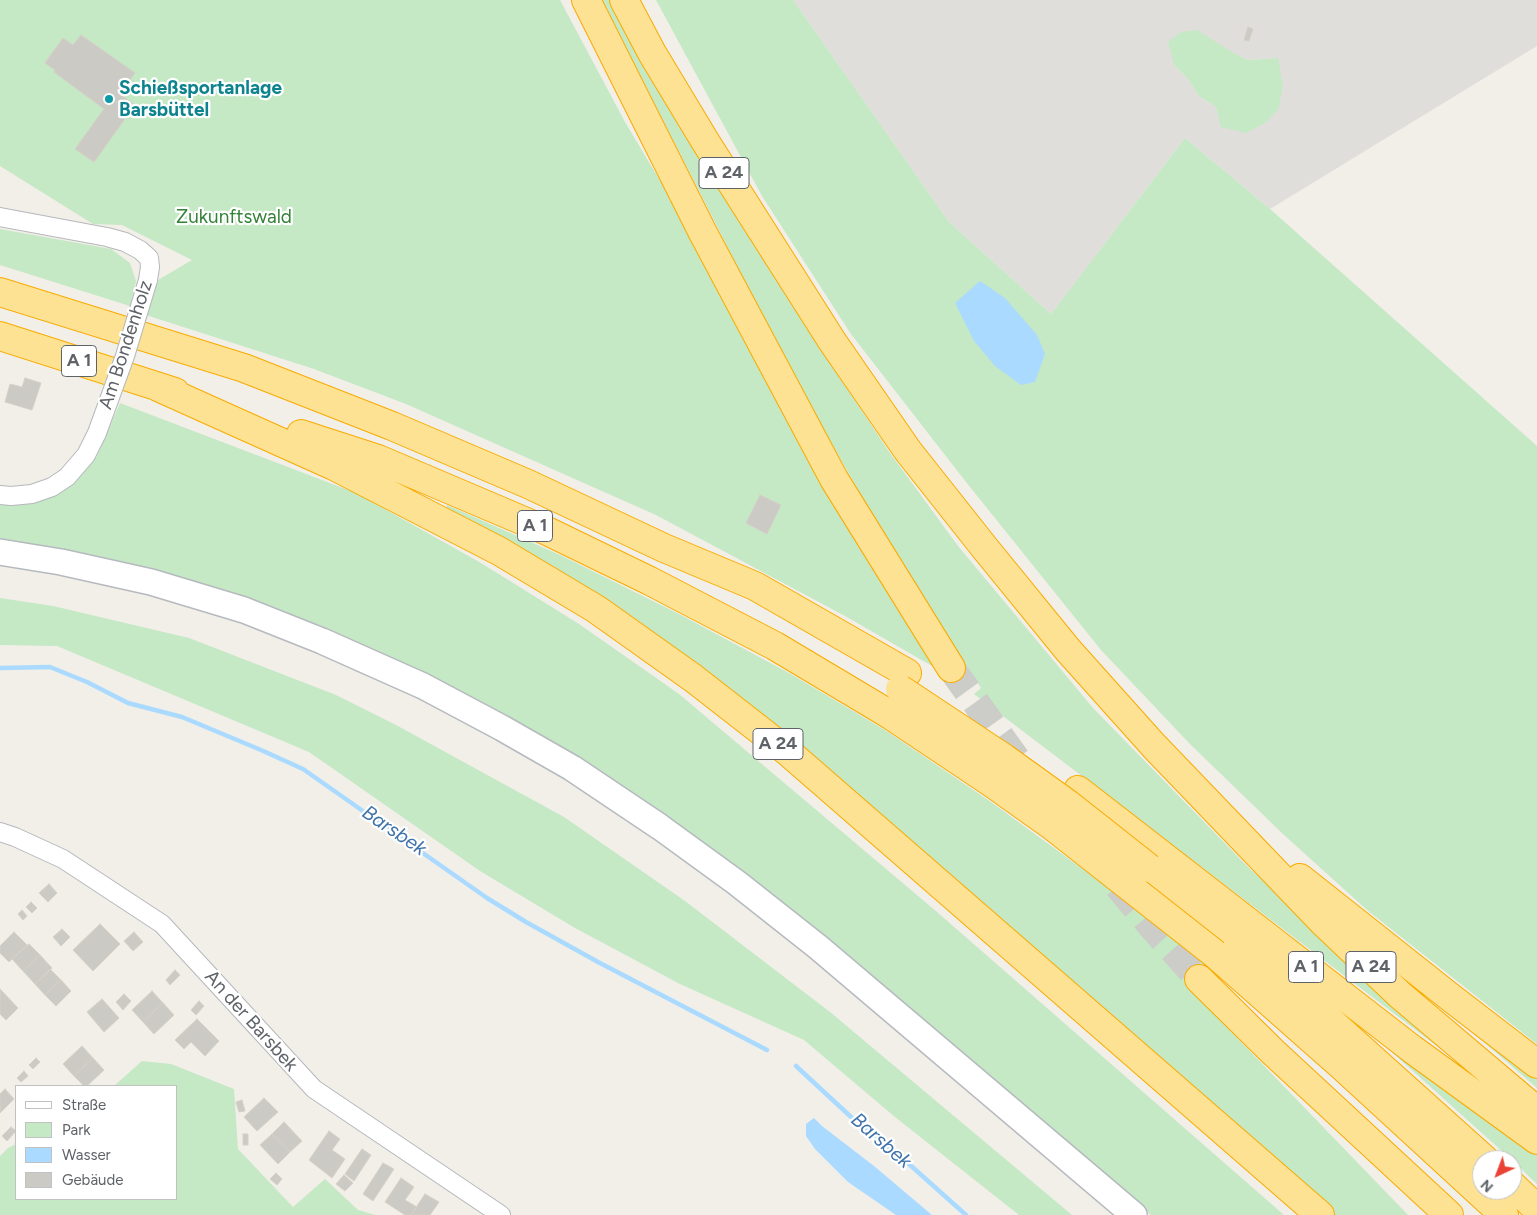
<!DOCTYPE html>
<meta charset="utf-8">
<style>
body{margin:0}
#map{position:relative;width:1537px;height:1215px;overflow:hidden;background:#f1efe8;font-family:Figtree,sans-serif}
canvas{display:block}
.legend{position:absolute;left:15px;top:1085px;width:162px;height:115px;box-sizing:border-box;background:#fff;border:1px solid #bfc1c3;margin:0;padding:6px 9px;list-style:none;font-size:15px;color:#5f6368}
.legend li{display:flex;align-items:center;gap:10px;height:25px}
.legend b{width:25px;border:1px solid #bfc1c3}
.north{position:absolute;left:1472px;top:1150px;width:50px;height:50px;box-sizing:border-box;background:#fff;border:1px solid #bfc1c3;border-radius:50%;rotate:223deg;font-size:14px;font-weight:700;line-height:20px;text-align:center;color:#5f6368}
.north::after{content:'';display:block;margin:auto;width:18px;height:22px;background:#ea4335;clip-path:polygon(50% 0,100% 100%,50% 72%,0 100%)}
</style>
<div id="map">
<canvas width="1537" height="1215"></canvas>
<ul class="legend">
<li><b style="height:6px;background:#fff"></b>Straße</li>
<li><b style="height:14px;background:#c5e8c5"></b>Park</li>
<li><b style="height:14px;background:#aadaff"></b>Wasser</li>
<li><b style="height:14px;background:#cccac5"></b>Gebäude</li>
</ul>
<div class="north">N</div>
</div>
<script>
const ctx = document.querySelector('canvas').getContext('2d');
ctx.lineJoin = 'round';
function paint(path, color) {
  ctx.fillStyle = color;
  ctx.fill(path, 'evenodd');
}
function poly(rows) {
  const path = new Path2D();
  for (const r of rows) {
    path.moveTo(r[0], r[1]);
    for (let i = 2; i < r.length; i += 2) path.lineTo(r[i], r[i + 1]);
  }
  return path;
}
function trace(path, color, width, dash) {
  ctx.strokeStyle = color;
  ctx.lineWidth = width;
  ctx.lineCap = dash ? 'butt' : 'round';
  ctx.setLineDash(dash || []);
  ctx.stroke(path);
}
function drawText(font, color, halo, rows, align = 'center') {
  ctx.font = font + ' Figtree,sans-serif';
  ctx.lineWidth = 4.5;
  ctx.setLineDash([]);
  ctx.textBaseline = 'middle';
  ctx.strokeStyle = halo;
  ctx.fillStyle = color;
  for (const [text, x, y, turn = 0] of rows) {
    ctx.save();
    ctx.translate(x, y);
    ctx.rotate((+turn || 0) * Math.PI / 180);
    ctx.textAlign = isNaN(turn) ? turn : align;
    if (halo) ctx.strokeText(text, 0, 0);
    ctx.fillText(text, 0, 0);
    ctx.restore();
  }
}
paint(poly([
 [793,0,1537,0,1537,46,1270,209,1185,138,1051,314,949,222],
 [1232,52,1248,60,1277,58,1222,127,1216,107,1199,96,1187,78,1174,65]
]), '#e0deda');
paint(poly([
 [0,0,560,0,625,122,674,204,826,494,939,670,845,616,656,515,406,404,314,369,146,315,158,280,192,260,122,225,93,224,0,166],
 [602,0,616,0,699,149,821,350,890,453,958,546,1093,708,1249,868,1471,1072,974,694,981,688,895,555,790,370],
 [656,0,793,0,949,222,1051,314,1185,138,1270,209,1537,446,1537,1044,1367,910,1283,834,1190,744,1101,650,966,482,851,334,762,196],
 [1197,30,1232,52,1248,60,1278,58,1283,86,1278,110,1265,123,1246,133,1221,127,1216,107,1199,96,1187,78,1174,65,1168,42,1181,32],
 [0,229,111,249,130,263,136,281,130,306,0,265],
 [120,403,356,493,481,563,579,624,679,694,937,912,1284,1215,1151,1215,746,876,670,819,575,756,503,714,418,669,322,626,246,598,0,542,0,503,33,504,59,494,76,481,97,456],
 [447,505,560,555,677,613,789,673,885,730,991,802,1147,916,1211,969,1189,988,1408,1215,1334,1215,923,854,446,510],
 [0,598,53,606,189,638,336,695,396,725,564,817,685,901,830,1012,1072,1215,1019,1215,895,1117,804,1040,680,984,575,928,480,871,309,752,57,646,0,645],
 [1418,985,1537,1077,1537,1088],
 [1347,1012,1537,1155,1537,1184,1512,1160],
 [142,1061,171,1064,234,1089,238,1149,293,1207,325,1179,358,1210,375,1215,0,1215,0,1156,8,1148,16,1144,16,1199,176,1199,176,1086,114,1086]
]), '#c5e8c5');
paint(poly([
 [980,281,1005,298,1037,335,1045,354,1035,382,1021,385,995,366,974,341,955,303],
 [814,1118,822,1126,874,1166,932,1215,896,1215,848,1182,815,1149,806,1136,806,1124]
]), '#aadaff');
trace(poly([
 [0,668,50,667,87,682,128,703,182,717,261,750,303,769,487,898,526,922,598,962,767,1050],
 [796,1066,850,1116,900,1156,966,1215]
]), '#aadaff', 4.5);
const building = poly([
 [1248,27,1253,29,1249,41,1244,40,1248,27],
 [81,35,135,73,120,94,135,105,94,162,75,149,104,109,54,72,55,70,45,63,63,38,73,45,81,35],
 [25,378,41,383,32,410,5,402,10,384,22,387,25,378],
 [760,495,781,505,767,534,746,523,760,495],
 [49,884,57,893,48,902,39,893,49,884],
 [31,902,37,908,32,913,26,907,31,902],
 [22,910,27,916,23,920,18,914,22,910],
 [100,924,120,944,93,971,73,950,100,924],
 [62,929,70,937,61,946,53,937,62,929],
 [14,932,27,945,9,962,0,953,0,946,14,932],
 [134,932,143,942,133,951,124,941,134,932],
 [29,944,40,955,23,971,12,959,29,944],
 [40,955,52,968,35,984,23,971,40,955],
 [50,969,61,980,45,995,35,984,50,969],
 [175,970,180,975,170,985,166,980,175,970],
 [61,980,71,991,56,1006,45,995,61,980],
 [0,989,18,1008,6,1020,0,1014,0,989],
 [152,991,163,1003,143,1022,132,1010,152,991],
 [124,994,131,1001,123,1010,116,1002,124,994],
 [102,999,119,1018,104,1032,87,1012,102,999],
 [199,1001,204,1006,196,1015,191,1010,199,1001],
 [163,1003,174,1015,154,1034,143,1022,163,1003],
 [197,1019,219,1041,205,1056,191,1042,184,1049,175,1040,197,1019],
 [82,1046,93,1058,74,1076,63,1064,82,1046],
 [36,1058,40,1062,33,1069,29,1065,36,1058],
 [93,1058,104,1070,87,1086,84,1086,74,1076,93,1058],
 [24,1071,28,1076,21,1082,17,1078,24,1071],
 [5,1089,14,1099,0,1113,0,1094,5,1089],
 [264,1098,278,1112,257,1131,244,1117,264,1098],
 [242,1100,245,1111,239,1112,236,1102,242,1100],
 [284,1122,302,1141,290,1152,272,1134,284,1122],
 [11,1127,16,1131,7,1141,2,1136,11,1127],
 [329,1131,340,1139,332,1150,345,1159,332,1178,309,1160,329,1131],
 [243,1134,248,1134,248,1145,243,1145,243,1134],
 [272,1134,290,1152,278,1164,260,1145,272,1134],
 [362,1149,371,1155,354,1181,345,1174,362,1149],
 [383,1163,394,1169,373,1201,363,1194,383,1163],
 [276,1173,282,1179,277,1185,270,1179,276,1173],
 [344,1175,353,1183,345,1191,336,1184,344,1175],
 [401,1178,414,1187,405,1200,417,1207,411,1215,405,1215,385,1202,401,1178],
 [425,1194,439,1202,430,1215,411,1215,425,1194]
]);
paint(building, '#cccac5');
trace(building, '#d6d1c6', 1);
trace(poly([
 [951,668,1025,771],
 [1118,886,1155,930,1199,979]
]), '#ccccc8', 28, [28, 14]);
const street = poly([
 [0,217,107,237,125,242,140,250,149,258,150,267,148,280],
 [0,495,11,496,32,494,52,487,67,477,86,455,97,433],
 [0,832,15,837,63,859,162,924,314,1089,501,1215]
]);
const secondary = poly([
 [0,552,61,562,151,582,244,610,322,641,423,686,502,728,572,768,660,827,737,883,818,947,1134,1215]
]);
const highway = poly([
 [586,0,703,233,834,479,951,668],
 [624,0,652,53,705,141,832,341,908,451,984,547,1068,650,1154,746,1323,922,1400,995,1537,1111],
 [0,292,244,368,392,426,528,484,664,548,755,586,907,673],
 [0,336,175,392],
 [158,387,334,466,499,551,596,609,693,678,788,752,1320,1215],
 [301,434,378,459,545,530,650,581,775,646,889,714],
 [1078,790,1412,1049,1537,1140],
 [1158,875,1309,1002,1485,1160],
 [1300,878,1450,997,1537,1064],
 [1215,954,1343,1067,1504,1215],
 [1199,979,1273,1052,1449,1215],
 [1512,1185,1537,1209]
]);
trace(street, '#b5b8bc', 20);
trace(secondary, '#b6babf', 28);
trace(highway, '#f9ab00', 30);
trace(street, '#fff', 18);
trace(secondary, '#fff', 25);
trace(highway, '#fde293', 28);
const streetBridge = poly([
 [97,433,125,356,148,280]
]);
const highwayBridge = poly([
 [900,689,1004,758,1068,804,1149,868],
 [889,714,992,783,1051,825,1215,954]
]);
trace(streetBridge, '#b5b8bc', 20, []);
trace(highwayBridge, '#f9ab00', 30, []);
trace(streetBridge, '#fff', 18);
trace(highwayBridge, '#fde293', 28);
for (const [x, y, r, color] of [
 [109,99,5,"#0f9aa8"]
]) {
  const dot = new Path2D();
  dot.arc(x, y, r, 0, 2 * Math.PI);
  ctx.fillStyle = color;
  ctx.fill(dot);
  trace(dot, '#fff', 2);
}
for (const [x, y, w] of [
 [724,173,50],
 [79,361,35],
 [535,526,35],
 [778,744,50],
 [1306,967,35],
 [1371,967,50]
]) {
  const box = new Path2D();
  box.roundRect(x - w / 2, y - 15.5, w, 31, 4);
  ctx.fillStyle = '#fff';
  ctx.fill(box);
  trace(box, '#5f6368', 1);
}
drawText('bold 18px', '#5f6368', null, [
 ["A 24",724,173],
 ["A 1",79,361],
 ["A 1",535,526],
 ["A 24",778,744],
 ["A 1",1306,967],
 ["A 24",1371,967]
]);
drawText('bold 19px', '#0d838f', '#fff', [
 ["Schießsportanlage",119,88],
 ["Barsbüttel",119,110]
], 'left');
drawText('19px', '#348238', '#fff', [
 ["Zukunftswald",234,217]
]);
drawText('19px', '#5f6368', '#fff', [
 ["Am Bondenholz",126,345,-72],
 ["An der Barsbek",251,1021,48]
]);
drawText('italic 20px', '#4174aa', '#fff', [
 ["Barsbek",394,831,34],
 ["Barsbek",881,1141,41]
]);
</script>
